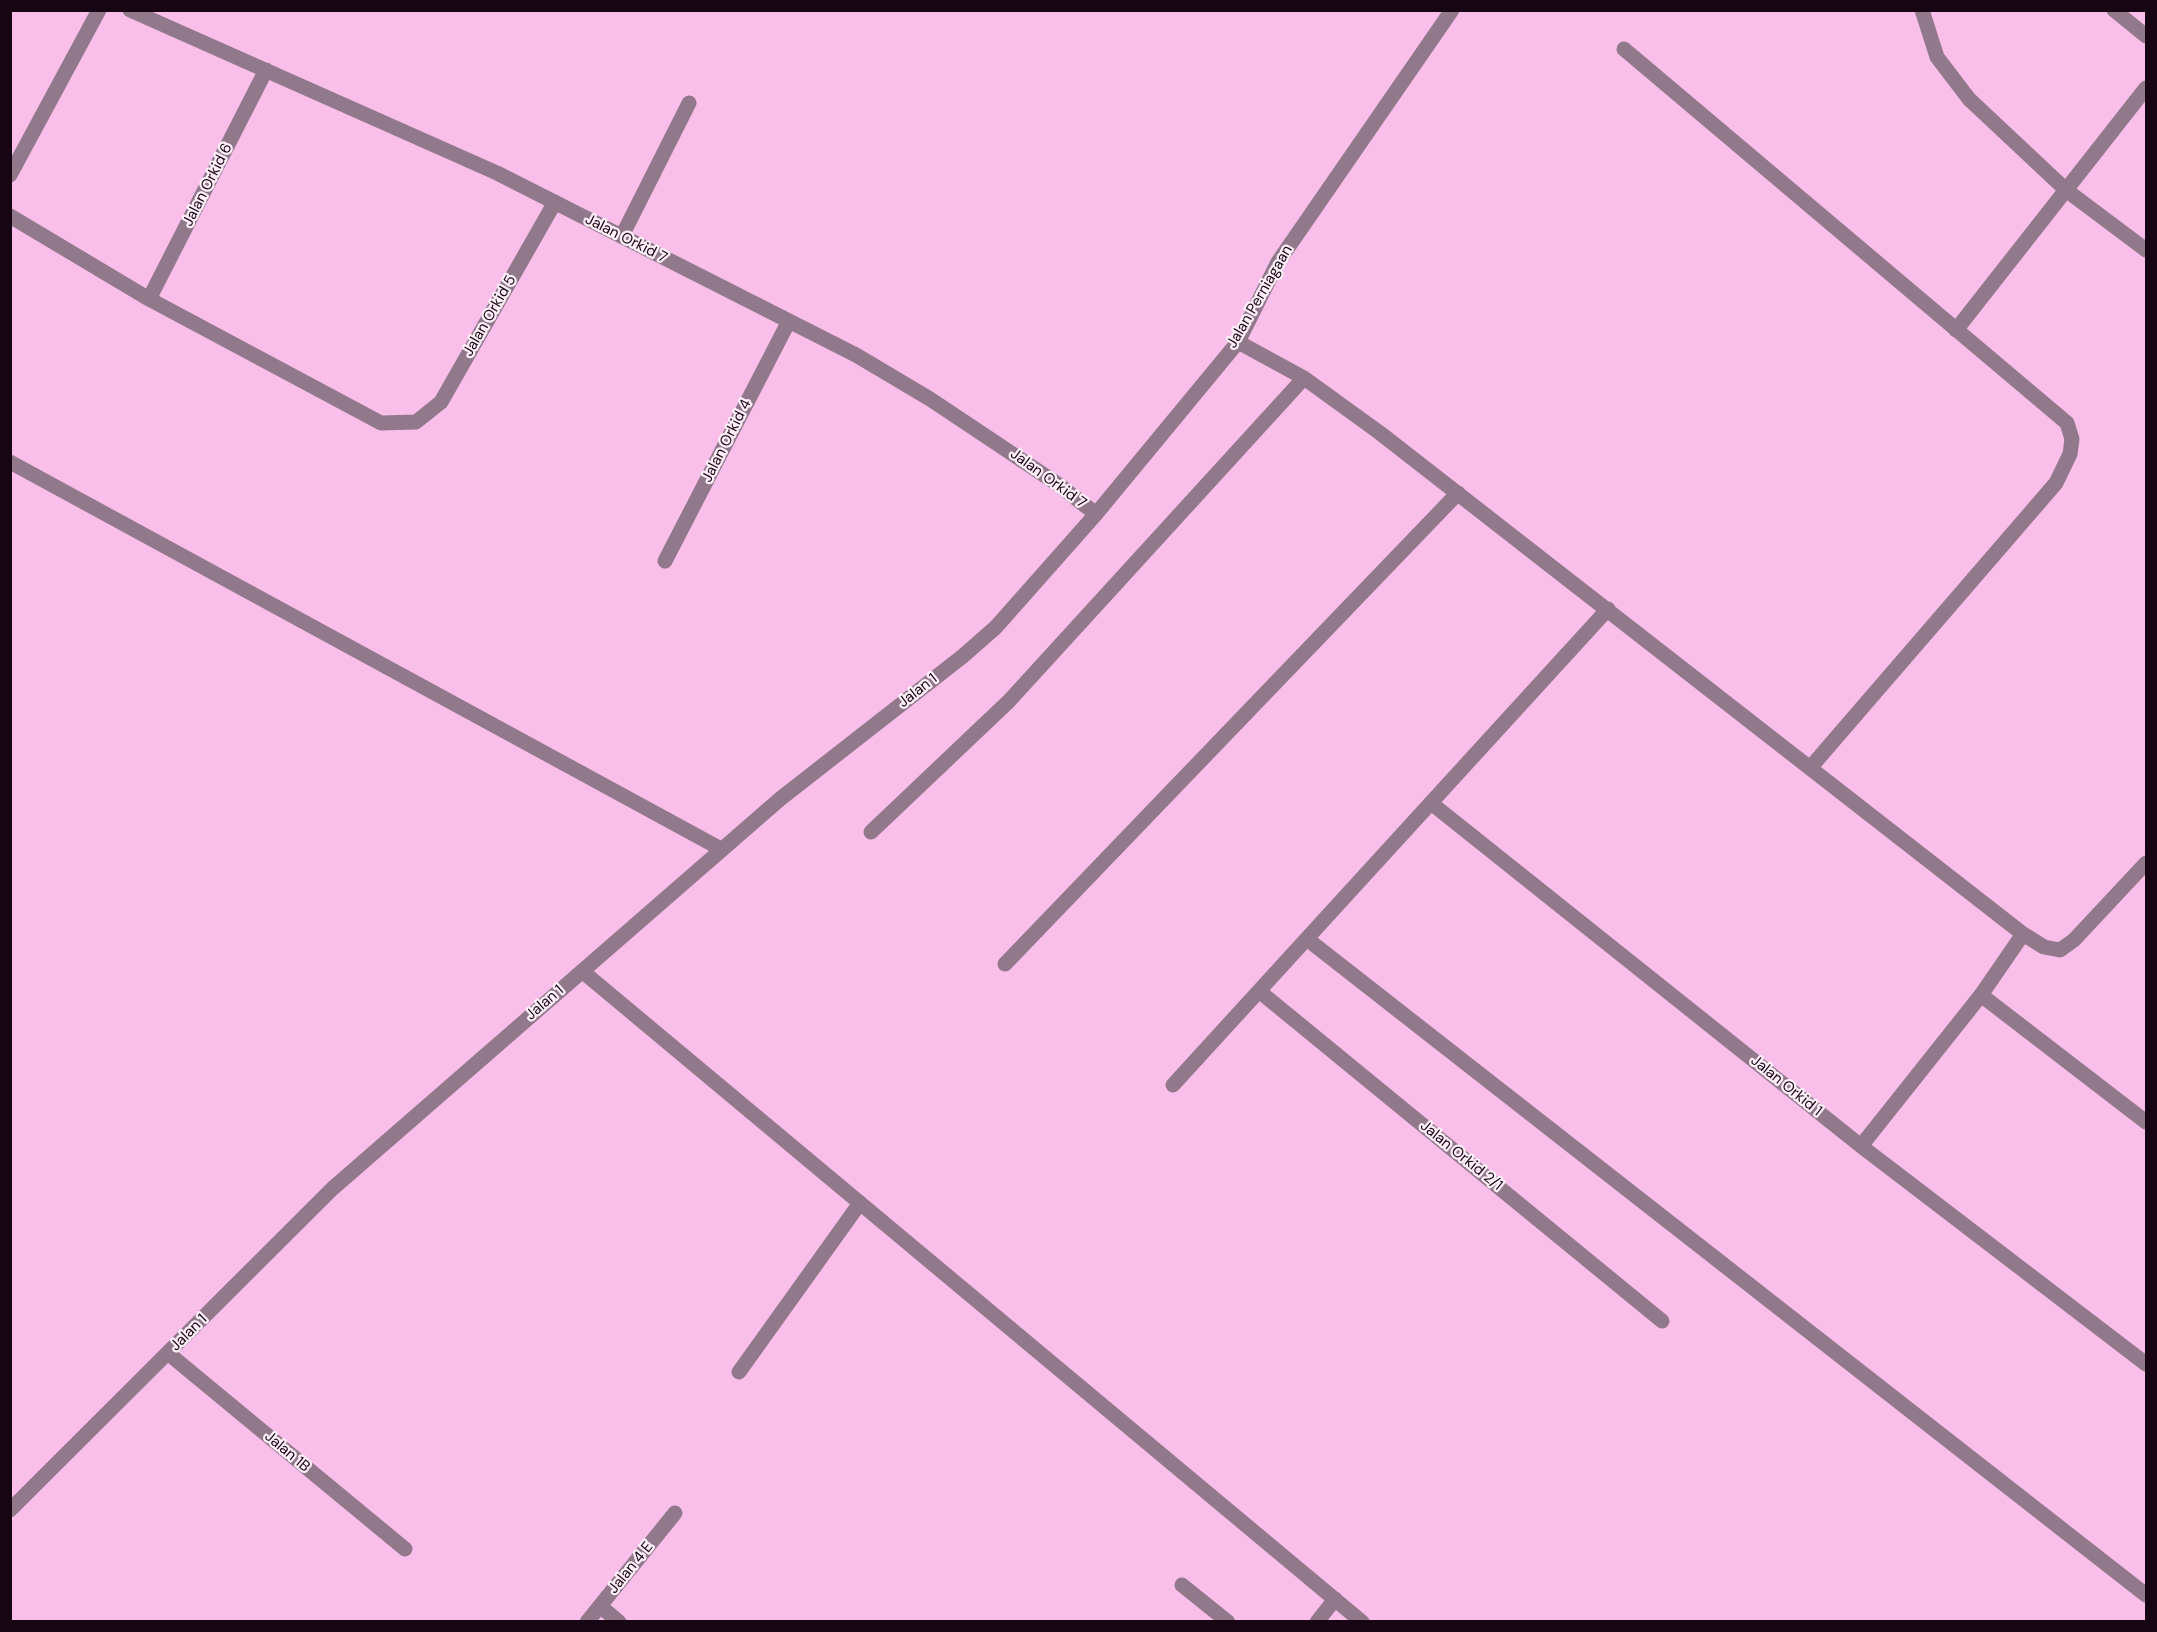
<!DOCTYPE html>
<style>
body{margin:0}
#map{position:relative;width:2157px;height:1632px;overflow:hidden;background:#f9beea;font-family:"DM Sans",sans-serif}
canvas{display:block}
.frame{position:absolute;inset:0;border:12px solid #170513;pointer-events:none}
</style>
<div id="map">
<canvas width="2157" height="1632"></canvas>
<div class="frame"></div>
</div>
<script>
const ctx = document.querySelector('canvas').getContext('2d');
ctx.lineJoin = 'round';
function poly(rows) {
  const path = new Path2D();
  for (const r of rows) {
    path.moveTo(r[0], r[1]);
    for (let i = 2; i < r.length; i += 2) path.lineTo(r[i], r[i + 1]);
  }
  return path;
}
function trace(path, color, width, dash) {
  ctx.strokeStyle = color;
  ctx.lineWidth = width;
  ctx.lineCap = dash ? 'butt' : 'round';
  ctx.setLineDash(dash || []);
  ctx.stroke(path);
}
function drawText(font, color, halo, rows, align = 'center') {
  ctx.font = font + ' "DM Sans",sans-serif';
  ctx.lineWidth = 4.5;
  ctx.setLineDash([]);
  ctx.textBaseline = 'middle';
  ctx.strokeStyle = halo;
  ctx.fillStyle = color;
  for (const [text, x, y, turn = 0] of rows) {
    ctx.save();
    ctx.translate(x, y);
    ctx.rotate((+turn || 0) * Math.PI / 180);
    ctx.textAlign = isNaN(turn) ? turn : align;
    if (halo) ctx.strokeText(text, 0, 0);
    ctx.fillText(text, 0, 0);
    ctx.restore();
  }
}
trace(poly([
 [10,175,99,10],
 [622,236,689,103],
 [1307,939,2146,1595],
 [1005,964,1458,493],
 [1981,995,2146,1122],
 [739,1372,860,1203],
 [1182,1585,1228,1622],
 [1317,1622,1335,1599]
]), '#91798b', 15);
trace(poly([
 [130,10,497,173,856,355,930,399,1059,485,1096,514],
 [1922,10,1937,57,1969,99,2066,190,2146,250],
 [2114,10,2146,36],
 [1624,49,2067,423,2072,439,2070,454,2056,483,1810,768],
 [10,216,149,299,381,423,416,422,441,402,555,202],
 [149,299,266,70],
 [1956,330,2146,88],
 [1238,342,1304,378,1380,433,2023,934,2044,947,2060,950,2074,940,2146,863],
 [10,462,721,849],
 [665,561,789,321],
 [1431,803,1861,1146,2146,1364],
 [871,832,1009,701,1304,378],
 [582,971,1362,1622],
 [1259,991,1662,1321],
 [1173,1085,1608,609],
 [1861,1146,1981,995,2023,934],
 [169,1354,405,1549],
 [10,1510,332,1189,780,799,963,656,996,627,1096,514,1238,342,1278,262,1452,10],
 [600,1606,619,1622],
 [587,1622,675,1513]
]), '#91798b', 15);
drawText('15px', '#170513', '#fdf0f9', [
 ["Jalan Orkid 6",208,185,-63],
 ["Jalan Orkid 7",626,239,27],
 ["Jalan Perniagaan",1260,297,-60],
 ["Jalan Orkid 5",490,316,-60],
 ["Jalan Orkid 4",727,441,-63],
 ["Jalan Orkid 7",1048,479,36],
 ["Jalan 1",918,691,-38],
 ["Jalan 1",545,1003,-41],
 ["Jalan Orkid 1",1786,1086,39],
 ["Jalan Orkid 2/1",1461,1156,39],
 ["Jalan 1",189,1333,-45],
 ["Jalan 1B",287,1452,40],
 ["Jalan 4 E",631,1568,-51]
]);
</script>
